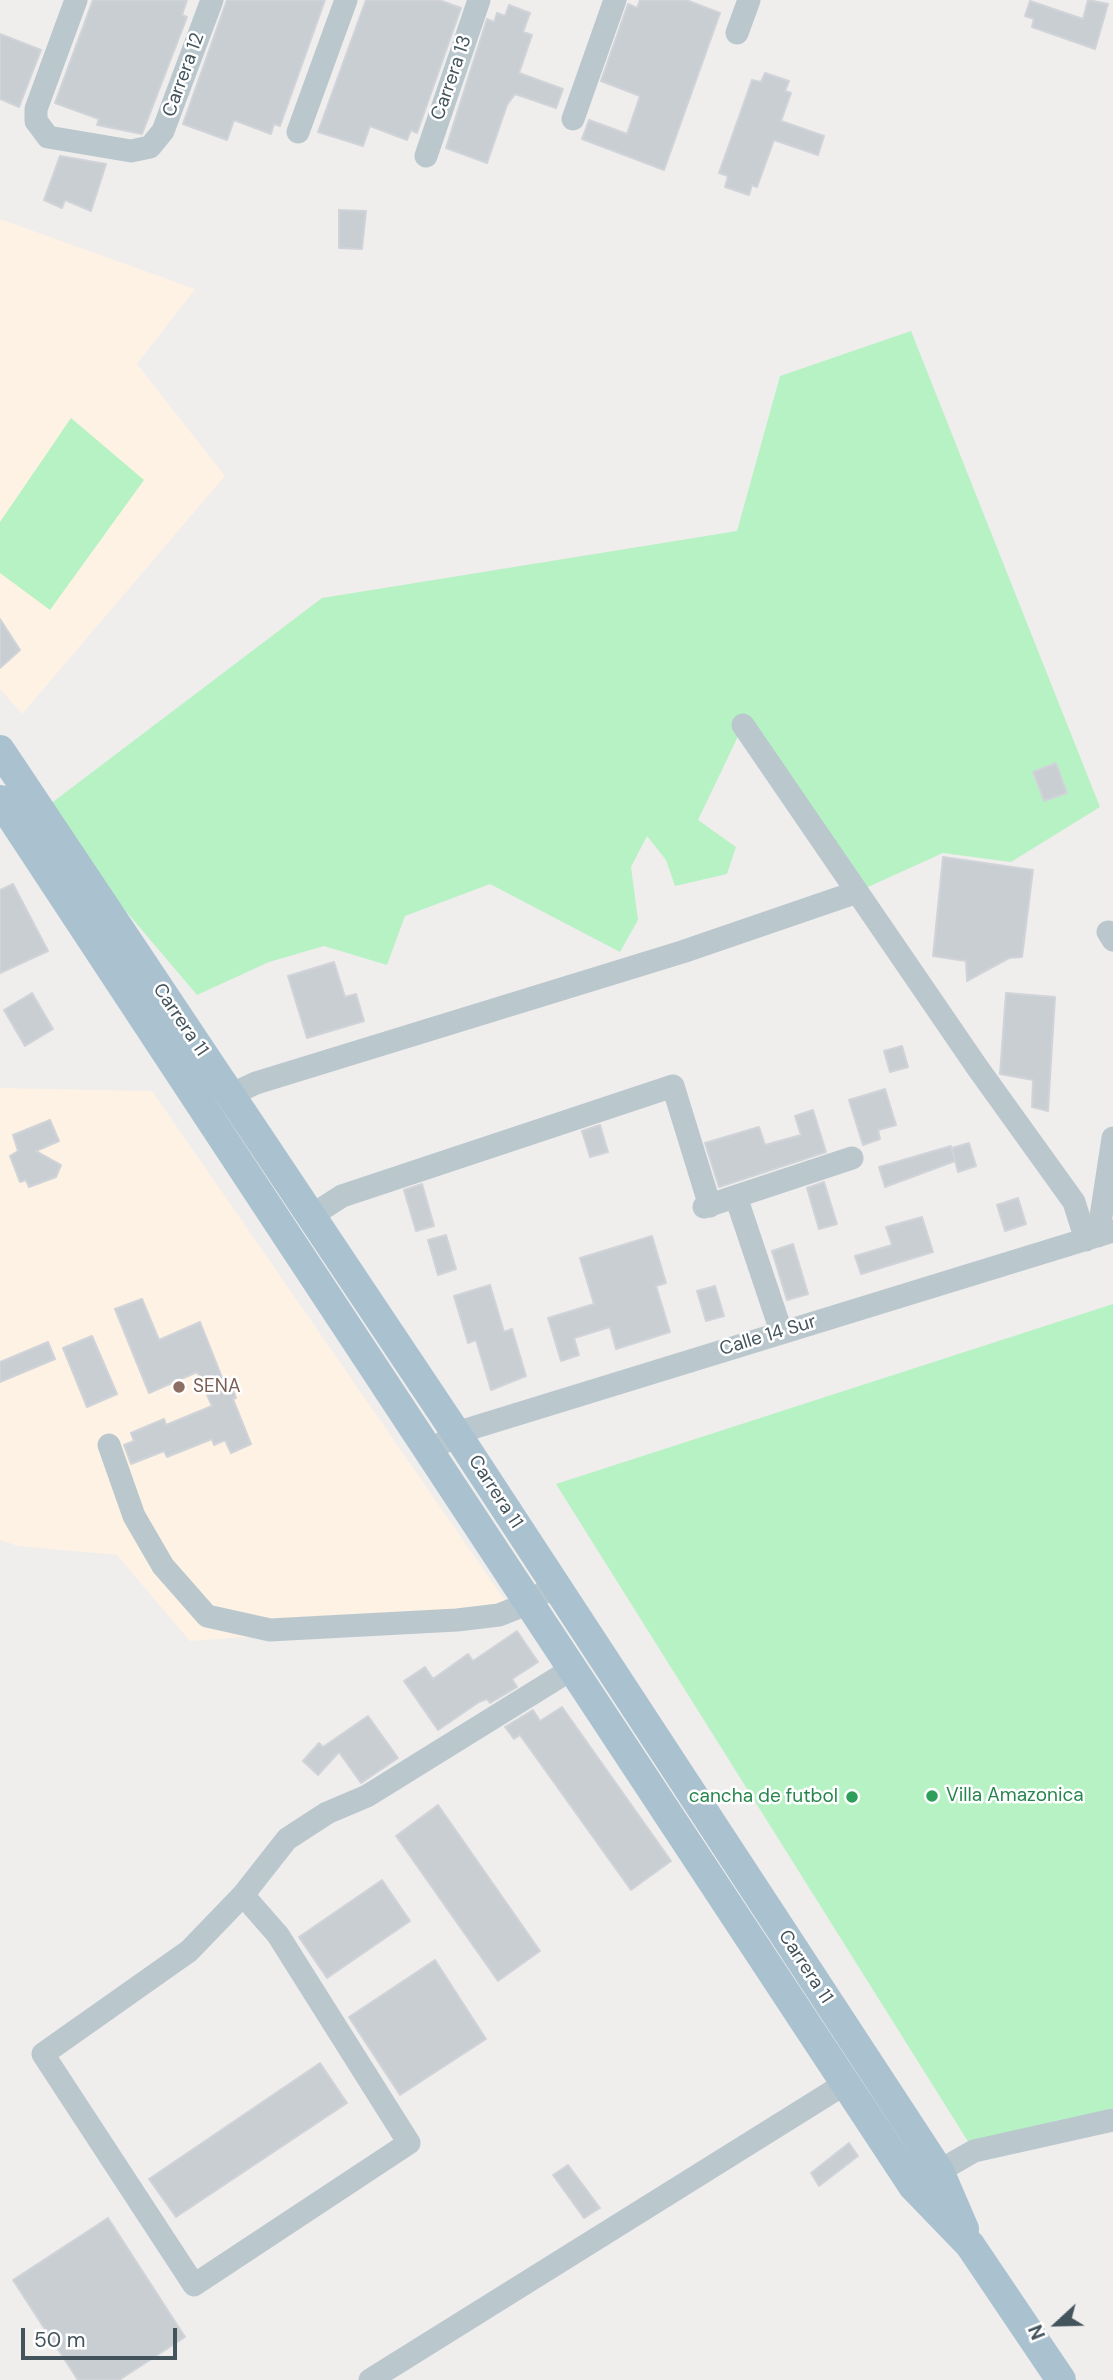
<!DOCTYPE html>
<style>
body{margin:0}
#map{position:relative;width:1113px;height:2380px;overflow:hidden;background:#f0eded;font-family:"DM Sans",sans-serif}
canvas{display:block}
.north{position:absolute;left:1022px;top:2289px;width:70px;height:70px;-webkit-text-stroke:5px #fff;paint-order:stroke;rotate:248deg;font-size:19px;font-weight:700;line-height:28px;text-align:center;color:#44545c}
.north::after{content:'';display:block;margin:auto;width:24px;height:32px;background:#44545c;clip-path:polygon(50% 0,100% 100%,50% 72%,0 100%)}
.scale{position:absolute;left:21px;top:2328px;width:156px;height:32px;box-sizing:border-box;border:4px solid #44545c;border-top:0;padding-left:9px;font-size:21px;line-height:24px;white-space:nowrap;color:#44545c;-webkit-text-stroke:5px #fff;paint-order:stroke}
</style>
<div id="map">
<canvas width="1113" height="2380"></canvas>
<div class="north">N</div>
<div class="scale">50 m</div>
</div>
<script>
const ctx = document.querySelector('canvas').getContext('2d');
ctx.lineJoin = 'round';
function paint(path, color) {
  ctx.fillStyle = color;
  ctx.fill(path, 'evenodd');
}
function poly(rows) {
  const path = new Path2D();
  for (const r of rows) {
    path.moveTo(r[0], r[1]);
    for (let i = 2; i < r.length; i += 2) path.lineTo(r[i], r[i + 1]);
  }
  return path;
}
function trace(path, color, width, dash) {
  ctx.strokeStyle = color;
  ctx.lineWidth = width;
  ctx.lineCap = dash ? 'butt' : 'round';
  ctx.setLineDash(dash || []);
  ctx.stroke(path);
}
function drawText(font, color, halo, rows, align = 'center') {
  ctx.font = font + ' "DM Sans",sans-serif';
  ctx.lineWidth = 5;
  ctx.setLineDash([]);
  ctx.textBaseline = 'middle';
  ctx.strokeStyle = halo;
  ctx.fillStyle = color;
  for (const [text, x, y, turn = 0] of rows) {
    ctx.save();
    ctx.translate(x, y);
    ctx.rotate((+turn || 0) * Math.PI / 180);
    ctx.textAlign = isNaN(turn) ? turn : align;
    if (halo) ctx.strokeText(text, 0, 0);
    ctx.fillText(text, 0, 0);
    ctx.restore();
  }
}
paint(poly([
 [0,219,195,289,137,364,225,476,22,714,0,689],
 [0,1088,152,1091,517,1618,190,1641,117,1555,18,1546,0,1540]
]), '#fdf2e4');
paint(poly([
 [911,331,1100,807,1011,862,943,853,857,892,743,726,698,820,736,847,727,874,675,886,666,860,647,836,631,867,638,920,620,952,490,884,405,916,387,965,324,946,269,962,197,995,41,811,322,598,737,531,780,376],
 [71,418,144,480,50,610,0,573,0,522],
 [1113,1304,1113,2108,974,2151,556,1484]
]), '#b7f2c4');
const building = poly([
 [93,0,187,0,182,15,187,17,142,134,97,125,99,119,55,103,93,0],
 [227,0,325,0,280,126,274,124,271,134,234,120,227,140,183,124,227,0],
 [366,0,439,0,461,8,417,133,411,130,407,140,370,126,363,146,318,132,366,0],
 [640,0,686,0,720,13,664,170,582,139,589,120,627,134,640,96,601,81,628,4,637,8,640,0],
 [1088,0,1108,4,1095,49,1032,27,1034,19,1025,16,1030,1,1083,19,1088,0],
 [509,5,530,13,523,32,532,35,519,73,563,89,556,108,515,94,507,105,487,163,446,148,487,19,494,22,497,13,505,16,509,5],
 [0,34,41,50,19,107,0,99,0,34],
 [765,73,789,81,785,91,791,93,781,121,824,136,818,155,774,140,757,187,752,185,749,195,725,187,728,176,719,173,752,80,761,82,765,73],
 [60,156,106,164,91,211,65,200,62,208,44,200,60,156],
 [339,210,366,211,362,249,339,248,339,210],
 [0,619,20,650,0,668,0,619],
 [1056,763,1067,793,1044,801,1033,772,1056,763],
 [943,857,1033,870,1022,957,1009,958,967,981,966,961,933,956,943,857],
 [13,884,48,951,0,973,0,890,13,884],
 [334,962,345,997,356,994,364,1021,307,1038,288,976,334,962],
 [32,993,53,1029,25,1046,4,1010,32,993],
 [1006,993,1055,997,1048,1111,1032,1107,1033,1080,1000,1074,1006,993],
 [902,1046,908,1067,890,1072,884,1051,902,1046],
 [885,1089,896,1125,878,1130,880,1139,863,1145,849,1100,885,1089],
 [813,1110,826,1152,719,1187,705,1143,759,1127,765,1145,801,1135,795,1116,813,1110],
 [50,1120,59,1141,36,1151,61,1165,56,1177,29,1187,26,1180,20,1182,10,1156,18,1151,13,1135,50,1120],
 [600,1125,608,1152,590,1157,582,1131,600,1125],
 [969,1143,976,1166,958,1172,952,1148,969,1143],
 [951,1146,955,1161,885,1187,879,1167,951,1146],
 [824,1182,837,1224,819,1229,807,1188,824,1182],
 [422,1184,434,1226,416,1231,404,1190,422,1184],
 [1018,1198,1026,1224,1005,1231,997,1205,1018,1198],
 [922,1217,933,1252,861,1274,855,1256,892,1245,886,1227,922,1217],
 [446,1235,456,1269,438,1275,428,1240,446,1235],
 [652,1236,666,1283,656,1286,670,1332,616,1349,610,1327,574,1338,579,1355,561,1361,548,1318,594,1304,580,1258,652,1236],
 [793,1244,808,1294,787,1300,772,1251,793,1244],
 [490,1285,504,1332,512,1329,526,1376,491,1390,476,1340,468,1343,454,1296,490,1285],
 [715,1286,724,1316,706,1321,697,1291,715,1286],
 [142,1299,159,1340,200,1322,225,1385,231,1384,236,1398,233,1399,251,1444,231,1453,225,1440,214,1445,212,1439,167,1457,164,1451,131,1464,124,1445,134,1441,131,1433,164,1419,166,1425,212,1406,197,1372,149,1393,115,1309,142,1299],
 [92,1336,117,1394,87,1407,63,1348,92,1336],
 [48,1342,55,1359,0,1382,0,1362,48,1342],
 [517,1631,538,1662,512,1679,517,1687,490,1703,487,1699,479,1702,438,1730,404,1681,425,1667,433,1679,468,1654,473,1661,517,1631],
 [562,1707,671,1861,631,1890,520,1735,514,1739,505,1727,533,1710,540,1721,562,1707],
 [368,1716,398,1758,361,1783,339,1752,318,1775,303,1761,319,1743,323,1747,368,1716],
 [438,1805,540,1951,498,1981,396,1836,438,1805],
 [382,1880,410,1921,327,1978,299,1937,382,1880],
 [435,1960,486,2039,400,2095,349,2017,435,1960],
 [320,2063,347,2103,176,2217,149,2179,320,2063],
 [849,2143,858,2156,819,2186,811,2173,849,2143],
 [568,2165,600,2208,584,2218,553,2175,568,2165],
 [108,2218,185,2337,119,2380,78,2380,13,2280,108,2218]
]);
paint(building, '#c9ced3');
trace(building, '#d0d4d9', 2);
trace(poly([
 [76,0,36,109,36,121,48,137,131,151,150,147,163,131,212,0],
 [737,33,749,0],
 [573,119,615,0],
 [298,132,346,0],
 [426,156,479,0],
 [743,725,977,1067,1074,1202,1086,1240],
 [1108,932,1113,940],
 [230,1095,256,1083,682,952,857,892],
 [736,1197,781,1331],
 [704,1207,852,1158],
 [311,1216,342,1196,673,1086,710,1206],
 [1098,1236,1113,1138],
 [109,1445,134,1516,163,1566,207,1616,270,1630,457,1620,499,1615,529,1603,555,1584],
 [429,1453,456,1433,1113,1231],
 [243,1895,278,1935,409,2143,194,2285,43,2054,189,1951,243,1895,287,1839,327,1813,367,1796,572,1669],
 [927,2178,974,2151,1113,2120],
 [370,2380,846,2083]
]), '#bac8ce', 23);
trace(poly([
 [0,750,456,1433,939,2171,964,2229],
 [0,800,913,2186,970,2245,1061,2380]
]), '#aac2cf', 30);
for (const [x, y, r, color] of [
 [179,1387,7,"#8d6e63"],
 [932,1796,7,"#2e9e5b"],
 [852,1797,7,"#2e9e5b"]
]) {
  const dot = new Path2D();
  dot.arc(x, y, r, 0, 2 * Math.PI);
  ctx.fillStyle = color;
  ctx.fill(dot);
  trace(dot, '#fff', 2.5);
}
drawText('19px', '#44545c', '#fff', [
 ["Carrera 12",184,75,-70],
 ["Carrera 13",452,78,-71],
 ["Carrera 11",180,1020,56],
 ["Calle 14 Sur",768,1336,-17],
 ["Carrera 11",495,1492,57],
 ["Carrera 11",805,1967,57]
]);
drawText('19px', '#785e54', '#fff', [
 ["SENA",193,1387]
], 'left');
drawText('19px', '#27864d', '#fff', [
 ["Villa Amazonica",946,1796],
 ["cancha de futbol",838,1797,"right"]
], 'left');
</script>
